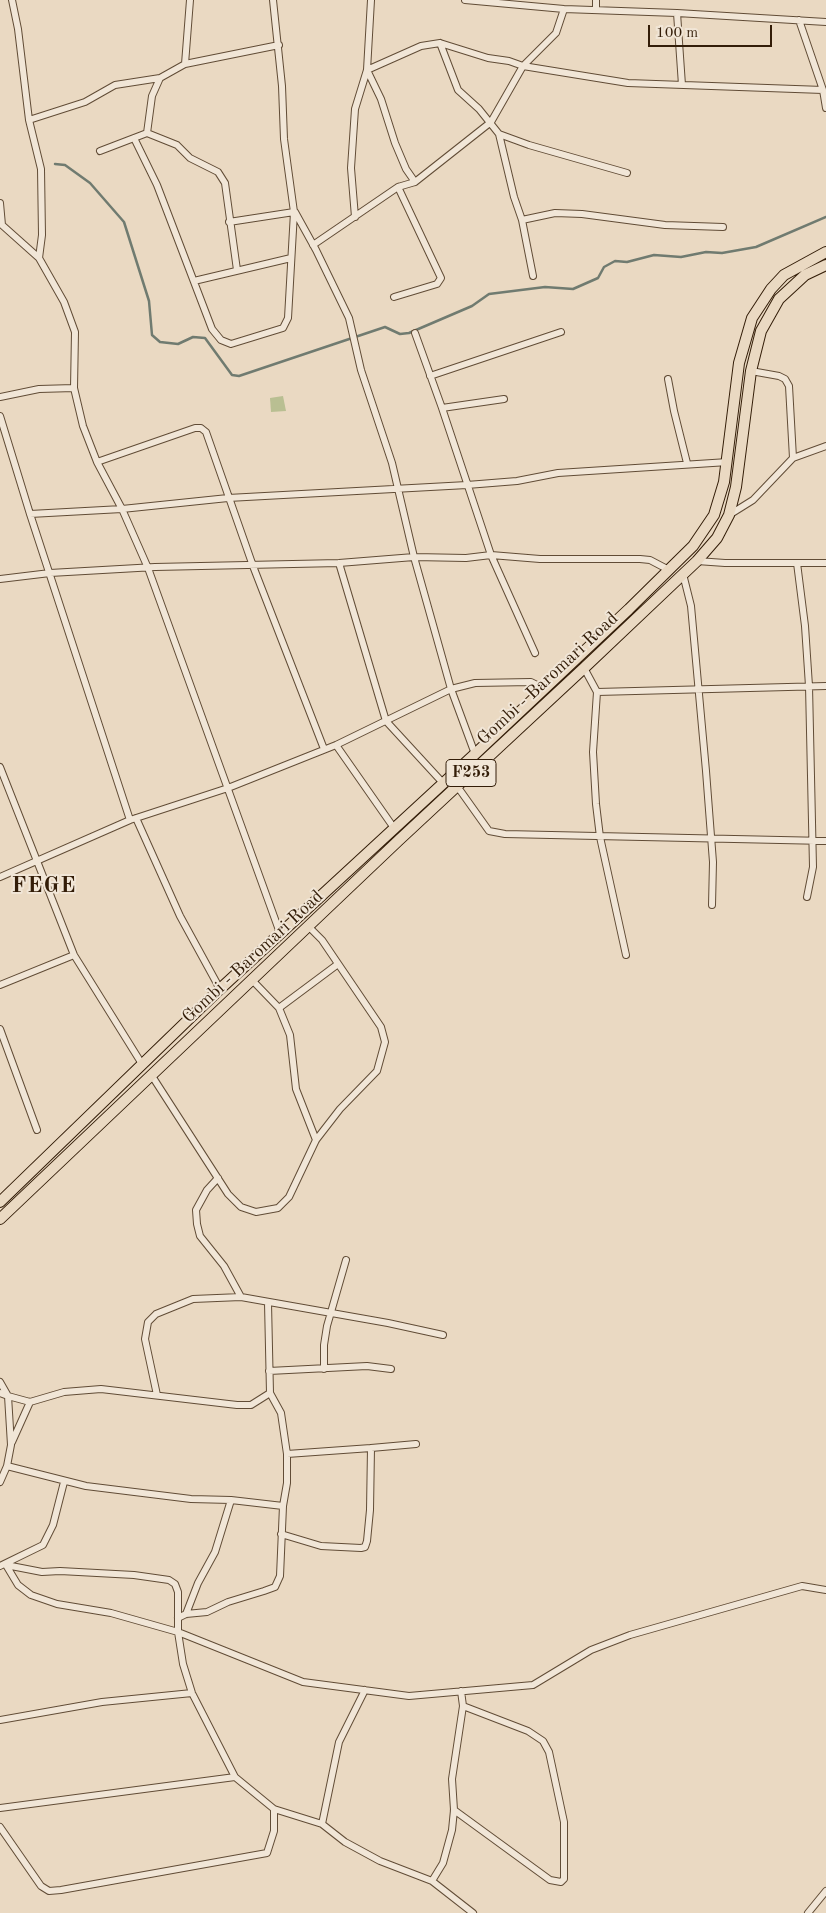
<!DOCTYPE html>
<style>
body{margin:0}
#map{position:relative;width:826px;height:1913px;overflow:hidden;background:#ead9c2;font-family:"Old Standard TT",serif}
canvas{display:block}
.scale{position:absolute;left:648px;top:25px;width:124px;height:22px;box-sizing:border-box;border:2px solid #331d08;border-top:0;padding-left:6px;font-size:15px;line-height:18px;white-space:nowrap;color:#331d08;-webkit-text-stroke:4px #f1e6d7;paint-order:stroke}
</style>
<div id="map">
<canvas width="826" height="1913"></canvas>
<div class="scale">100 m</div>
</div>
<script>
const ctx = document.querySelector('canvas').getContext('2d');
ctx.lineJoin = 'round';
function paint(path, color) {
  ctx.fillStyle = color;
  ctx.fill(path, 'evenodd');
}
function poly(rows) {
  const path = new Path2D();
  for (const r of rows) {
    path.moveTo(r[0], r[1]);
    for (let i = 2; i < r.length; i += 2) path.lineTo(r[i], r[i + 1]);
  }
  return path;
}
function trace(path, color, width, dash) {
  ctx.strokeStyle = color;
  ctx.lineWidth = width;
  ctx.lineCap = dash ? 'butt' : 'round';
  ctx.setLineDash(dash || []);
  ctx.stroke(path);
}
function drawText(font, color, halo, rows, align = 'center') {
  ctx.font = font + ' "Old Standard TT",serif';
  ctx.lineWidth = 4;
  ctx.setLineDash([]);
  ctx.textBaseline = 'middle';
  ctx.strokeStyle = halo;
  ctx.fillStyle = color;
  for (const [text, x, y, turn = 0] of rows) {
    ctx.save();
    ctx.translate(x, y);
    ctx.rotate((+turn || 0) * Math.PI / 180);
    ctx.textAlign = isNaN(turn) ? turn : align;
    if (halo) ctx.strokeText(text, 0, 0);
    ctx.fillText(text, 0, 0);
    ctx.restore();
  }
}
paint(poly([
 [283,396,286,411,271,412,270,398]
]), '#b9bf92');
trace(poly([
 [55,164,65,165,90,183,124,222,149,301,152,335,160,342,178,344,193,337,205,338,232,375,239,376,385,327,400,334,409,333,472,306,489,294,545,287,573,289,598,278,604,267,615,261,627,262,654,255,681,257,706,252,722,253,756,247,826,217]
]), '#707b70', 2.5);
const street = poly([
 [12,0,18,29,29,120,41,169,42,235,39,258,64,302,75,332,74,388,83,426,97,462,122,509,148,568,280,933],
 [465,0,564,9,677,13,826,22],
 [596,9,596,0],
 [677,13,682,85],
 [799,20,823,90,826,108],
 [440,43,458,90,479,109,499,134,529,145,627,173],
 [185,64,190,0],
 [367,70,421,46,440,43,488,58,509,61,523,66,628,83,823,90],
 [367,70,381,99,395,143,406,169,415,182],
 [29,120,85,102,115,85,160,78],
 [147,133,152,96,160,78,185,64,279,45],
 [499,134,514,197,522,220,533,276],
 [134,138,157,185,212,329,221,340,231,344,283,328,288,318,294,212,284,139,282,86,273,0],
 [100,151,147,133,177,145,190,158,218,172,225,183,237,270],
 [398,187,415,182,491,122,523,66,556,33,564,9],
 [0,203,2,225,39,258],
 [295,212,316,250,349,318,361,370,392,463,414,557,451,689,475,754],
 [355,217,351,168,355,109,367,70,371,0],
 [522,220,555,213,582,214,665,225,723,227],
 [229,222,294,212],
 [313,245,398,187,441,278,437,284,394,297],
 [194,281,291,258],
 [415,333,442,408,491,555,535,653],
 [751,371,779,376,785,379,789,386,793,458],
 [430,376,561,332],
 [668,379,674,411,687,463],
 [0,397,39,389,74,388],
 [442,408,504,399],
 [0,416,30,514,130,820],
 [97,462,195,428,201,428,206,432,253,566,324,749],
 [30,514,122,509,228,498,467,485,517,481,558,473,728,462],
 [729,515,753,500,793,458,826,446],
 [697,561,725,563,826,563],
 [339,563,386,721,443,783],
 [797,563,805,626,809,686,813,867,807,897],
 [683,574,691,606,706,771,713,862,712,905],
 [0,579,50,573,155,567,339,563,414,557,466,558,491,555,540,559,640,559,650,560,669,570],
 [584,668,597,692,593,752,596,804,600,837,626,955],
 [597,692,826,686],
 [336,745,394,828],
 [0,767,74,955,142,1064],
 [457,786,489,831,505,834,826,841],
 [136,818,180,916,220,989],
 [0,877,130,820,228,788,336,745,451,689,475,683,531,682,537,685,540,694],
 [252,980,279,1008,290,1035,296,1089,316,1140],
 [0,985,74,955],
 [279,1008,338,964],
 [0,1029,37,1130],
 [152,1076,228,1194,241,1207,256,1212,278,1208,289,1197,316,1140,340,1109,377,1071,385,1042,381,1027,322,940,309,927],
 [218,1178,207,1190,196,1210,197,1224,200,1236,224,1266,241,1297],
 [324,1369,324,1345,327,1326,346,1260],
 [269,1371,367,1366,391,1369],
 [0,1382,8,1396,30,1402,64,1392,101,1389,237,1405,251,1405,270,1393],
 [0,1393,8,1396,11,1445,7,1466,0,1482],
 [157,1395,145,1339,148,1322,156,1314,193,1299,241,1297,388,1323,443,1335],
 [12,1442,30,1402],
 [371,1448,416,1444],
 [7,1466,86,1486,191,1499,231,1500,283,1506],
 [281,1534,321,1546,361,1548,365,1547,367,1541,370,1510,371,1448,287,1454],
 [6,1565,18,1585,31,1595,57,1604,111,1613,178,1632,303,1682,409,1696,533,1685,591,1650,630,1635,802,1586,826,1590],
 [6,1565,42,1572,60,1571,134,1575,169,1580,175,1584,178,1592,178,1632,183,1664,192,1693,235,1777,274,1809,322,1824,345,1842,380,1861,432,1881,473,1913],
 [0,1566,43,1545,53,1525,64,1482],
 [186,1614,198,1583,215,1552,231,1500],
 [178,1618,186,1614,207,1612,228,1602,264,1591,275,1587,280,1576,283,1506,287,1483,287,1454,281,1413,270,1393,268,1303],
 [0,1720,102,1702,192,1693],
 [0,1808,235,1777],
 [454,1810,550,1880,561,1882,564,1879,564,1822,549,1752,543,1741,528,1731,463,1706,461,1691],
 [322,1824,339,1742,365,1690],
 [0,1827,41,1886,49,1891,61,1890,267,1853,274,1831,274,1809],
 [432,1881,443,1863,452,1830,454,1810,452,1779,463,1706],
 [808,1913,826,1891]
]);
const primary = poly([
 [0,1202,220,989,475,754,629,609,693,546,714,515,724,482,739,363,752,318,771,289,784,275,826,252],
 [0,1219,398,841,584,668,697,561,717,538,729,515,736,487,751,371,761,331,779,299,805,275,826,265]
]);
trace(street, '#614c36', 8);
trace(primary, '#331d08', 12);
trace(street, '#f1e6d7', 6);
trace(primary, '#ead9c2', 10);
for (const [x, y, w] of [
 [471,773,50]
]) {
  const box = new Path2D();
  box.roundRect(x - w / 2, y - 13.5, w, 27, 4);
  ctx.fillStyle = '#f1e6d7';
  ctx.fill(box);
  trace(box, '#331d08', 1);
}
drawText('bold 16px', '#331d08', null, [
 ["F253",471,773]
]);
drawText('18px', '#331d08', '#f1e6d7', [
 ["Gombi - Baromari Road",548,679,-43],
 ["Gombi - Baromari Road",253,957,-43]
]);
ctx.letterSpacing = '1px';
drawText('bold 22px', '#331d08', '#f1e6d7', [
 ["FEGE",44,886]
]);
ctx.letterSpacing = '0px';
</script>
